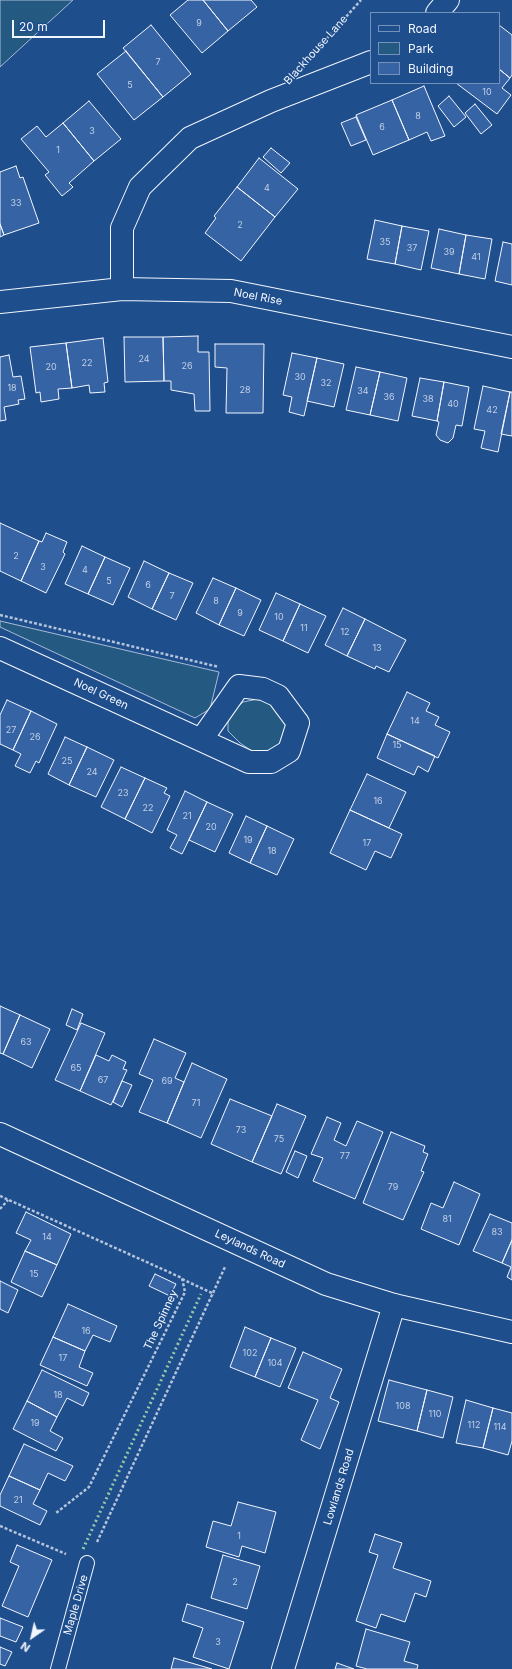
<!DOCTYPE html>
<style>
body{margin:0}
#map{position:relative;width:512px;height:1669px;overflow:hidden;background:#1f4e8c;font-family:Inter,sans-serif}
canvas{display:block}
.legend{position:absolute;left:370px;top:12px;width:130px;height:72px;box-sizing:border-box;background:#1f4e8c;border:1px solid #7391ba;margin:0;padding:5px 7px;list-style:none;font-size:12px;color:#f2f6ff}
.legend li{display:flex;align-items:center;gap:8px;height:20px}
.legend b{width:20px;border:1px solid #7391ba}
.north{position:absolute;left:12px;top:1617px;width:40px;height:40px;-webkit-text-stroke:3px #1f4e8c;paint-order:stroke;rotate:214deg;font-size:11px;font-weight:700;line-height:16px;text-align:center;color:#f2f6ff}
.north::after{content:'';display:block;margin:auto;width:14px;height:18px;background:#f2f6ff;clip-path:polygon(50% 0,100% 100%,50% 72%,0 100%)}
.scale{position:absolute;left:12px;top:20px;width:93px;height:18px;box-sizing:border-box;border:2px solid #f2f6ff;border-top:0;padding-left:5px;font-size:12px;line-height:14px;white-space:nowrap;color:#f2f6ff;-webkit-text-stroke:3px #1f4e8c;paint-order:stroke}
</style>
<div id="map">
<canvas width="512" height="1669"></canvas>
<ul class="legend">
<li><b style="height:5px;background:#1f4e8c"></b>Road</li>
<li><b style="height:11px;background:#245a82"></b>Park</li>
<li><b style="height:11px;background:#3563a3"></b>Building</li>
</ul>
<div class="north">N</div>
<div class="scale">20 m</div>
</div>
<script>
const ctx = document.querySelector('canvas').getContext('2d');
ctx.lineJoin = 'round';
function paint(path, color) {
  ctx.fillStyle = color;
  ctx.fill(path, 'evenodd');
}
function poly(rows) {
  const path = new Path2D();
  for (const r of rows) {
    path.moveTo(r[0], r[1]);
    for (let i = 2; i < r.length; i += 2) path.lineTo(r[i], r[i + 1]);
  }
  return path;
}
function trace(path, color, width, dash) {
  ctx.strokeStyle = color;
  ctx.lineWidth = width;
  ctx.lineCap = dash ? 'butt' : 'round';
  ctx.setLineDash(dash || []);
  ctx.stroke(path);
}
function drawText(font, color, halo, rows, align = 'center') {
  ctx.font = font + ' Inter,sans-serif';
  ctx.lineWidth = 3;
  ctx.setLineDash([]);
  ctx.textBaseline = 'middle';
  ctx.strokeStyle = halo;
  ctx.fillStyle = color;
  for (const [text, x, y, turn = 0] of rows) {
    ctx.save();
    ctx.translate(x, y);
    ctx.rotate((+turn || 0) * Math.PI / 180);
    ctx.textAlign = isNaN(turn) ? turn : align;
    if (halo) ctx.strokeText(text, 0, 0);
    ctx.fillText(text, 0, 0);
    ctx.restore();
  }
}
const green = poly([
 [0,0,73,0,0,67,0,0],
 [0,621,219,672,210,709,195,718,0,627,0,621],
 [258,699,271,704,287,724,280,744,269,751,252,751,240,743,228,731,228,716,243,702,258,699]
]);
paint(green, '#245a82');
trace(green, '#a8bbd7', 1);
const building = poly([
 [188,0,203,0,228,31,202,53,170,15,188,0],
 [203,0,251,0,257,7,228,31,203,0],
 [151,25,191,74,163,97,123,48,151,25],
 [499,25,512,35,512,75,510,78,499,69,499,25],
 [126,51,163,97,134,120,97,74,126,51],
 [499,69,510,78,502,88,511,95,497,114,456,83,499,83,499,69],
 [424,86,445,136,431,141,427,132,409,140,392,100,424,86],
 [449,96,466,117,454,127,438,106,449,96],
 [392,100,409,140,373,155,356,115,392,100],
 [89,101,121,139,94,161,63,123,89,101],
 [475,104,492,125,481,134,465,113,475,104],
 [356,117,366,140,351,146,341,123,356,117],
 [63,123,94,161,69,183,73,187,62,196,45,175,49,172,21,139,37,126,46,137,63,123],
 [271,148,290,163,281,173,263,157,271,148],
 [259,158,298,189,275,217,237,187,259,158],
 [16,166,20,178,23,177,39,223,4,235,0,224,0,172,16,166],
 [237,187,275,217,241,261,205,233,216,218,214,216,237,187],
 [375,220,402,226,395,264,367,259,375,220],
 [0,224,4,235,0,237,0,224],
 [402,226,429,231,421,270,395,264,402,226],
 [439,229,466,235,459,274,431,268,439,229],
 [466,235,492,239,485,279,459,274,466,235],
 [503,242,512,244,512,285,495,281,503,242],
 [198,336,198,352,209,352,210,411,195,411,194,394,171,390,171,381,164,381,163,337,198,336],
 [124,337,163,337,164,381,125,382,124,337],
 [103,338,108,382,104,383,105,392,90,393,89,385,72,388,66,343,103,338],
 [66,343,72,388,58,389,59,399,41,402,40,392,36,393,30,347,66,343],
 [215,344,264,344,263,413,226,413,227,368,215,367,215,344],
 [292,353,317,358,304,416,289,412,292,397,283,395,292,353],
 [9,355,13,377,21,376,25,399,18,400,19,404,4,407,6,420,0,421,0,357,9,355],
 [317,358,344,364,334,407,307,401,317,358],
 [356,367,380,372,370,415,346,410,356,367],
 [380,372,407,378,398,421,370,415,380,372],
 [420,378,444,382,437,421,412,416,420,378],
 [444,382,469,387,462,426,456,425,453,438,448,443,440,440,436,435,439,422,437,421,444,382],
 [483,386,510,392,498,452,481,448,485,431,474,429,483,386],
 [510,392,512,392,512,436,501,434,510,392],
 [0,523,39,541,21,581,0,571,0,523],
 [46,533,67,542,63,552,65,554,46,593,21,581,39,541,42,542,46,533],
 [82,546,105,557,88,594,65,584,82,546],
 [105,557,130,568,113,605,88,594,105,557],
 [144,561,169,573,152,609,128,597,144,561],
 [169,573,193,583,176,620,152,609,169,573],
 [213,578,236,588,219,625,196,613,213,578],
 [236,588,261,600,244,636,219,625,236,588],
 [276,593,300,604,283,641,259,630,276,593],
 [300,604,326,616,308,653,283,641,300,604],
 [343,608,365,619,347,656,325,645,343,608],
 [365,619,406,640,389,672,376,666,375,669,347,656,365,619],
 [407,692,430,703,426,711,439,717,435,725,450,732,438,758,387,734,407,692],
 [7,700,31,711,13,750,0,744,0,715,7,700],
 [31,711,57,724,39,763,36,761,30,773,15,766,21,754,13,750,31,711],
 [387,734,435,756,428,772,418,766,414,775,377,758,387,734],
 [65,737,87,747,69,785,48,774,65,737],
 [87,747,114,760,96,797,69,785,87,747],
 [121,767,145,778,125,819,101,807,121,767],
 [367,774,406,792,389,828,350,810,367,774],
 [145,778,167,788,164,793,170,796,152,833,125,819,145,778],
 [185,791,207,802,182,854,170,848,177,835,167,830,185,791],
 [207,802,233,814,215,852,189,840,207,802],
 [350,810,402,834,391,858,375,851,366,870,330,853,350,810],
 [246,816,267,826,250,863,229,853,246,816],
 [267,826,294,839,277,875,250,863,267,826],
 [0,1006,20,1015,3,1054,0,1053,0,1006],
 [72,1009,83,1014,77,1030,66,1025,72,1009],
 [20,1015,50,1029,32,1068,3,1054,20,1015],
 [81,1023,105,1033,80,1091,55,1080,81,1023],
 [154,1039,186,1053,175,1078,184,1082,167,1123,139,1112,153,1080,139,1074,154,1039],
 [96,1055,109,1061,112,1055,126,1062,123,1069,127,1070,111,1105,80,1091,96,1055],
 [192,1063,227,1079,201,1138,167,1123,192,1063],
 [122,1081,132,1085,122,1107,113,1102,122,1081],
 [230,1099,272,1116,252,1162,211,1144,230,1099],
 [277,1104,306,1116,281,1174,252,1162,277,1104],
 [327,1117,341,1123,334,1140,346,1146,357,1121,383,1132,355,1199,313,1181,323,1158,311,1154,327,1117],
 [391,1132,425,1146,423,1152,428,1154,421,1171,424,1172,403,1220,363,1203,391,1132],
 [295,1151,307,1156,298,1178,286,1172,295,1151],
 [454,1182,480,1194,459,1245,421,1229,431,1203,443,1208,454,1182],
 [26,1212,71,1234,57,1265,25,1251,31,1240,16,1233,26,1212],
 [490,1214,512,1223,512,1240,502,1263,473,1251,490,1214],
 [512,1240,512,1280,507,1277,511,1267,502,1263,512,1240],
 [25,1251,57,1265,42,1297,11,1282,25,1251],
 [155,1274,176,1284,170,1296,149,1286,155,1274],
 [0,1281,18,1290,8,1313,0,1309,0,1281],
 [68,1304,117,1326,110,1342,93,1335,85,1351,53,1337,68,1304],
 [245,1327,271,1338,255,1377,230,1367,245,1327],
 [53,1337,85,1351,79,1367,93,1373,87,1386,40,1365,53,1337],
 [271,1338,296,1348,280,1387,255,1377,271,1338],
 [303,1352,342,1369,330,1398,339,1402,320,1449,301,1440,318,1400,288,1388,303,1352],
 [42,1370,89,1393,83,1406,67,1398,57,1417,27,1401,42,1370],
 [389,1380,427,1390,417,1431,378,1421,389,1380],
 [427,1390,453,1397,443,1438,417,1431,427,1390],
 [466,1400,493,1408,483,1448,456,1443,466,1400],
 [27,1401,57,1417,50,1431,63,1438,56,1451,13,1429,27,1401],
 [493,1408,512,1413,512,1441,508,1455,483,1448,493,1408],
 [24,1444,73,1466,65,1481,48,1473,40,1490,9,1476,24,1444],
 [9,1476,40,1490,33,1504,47,1511,40,1525,0,1506,0,1495,9,1476],
 [238,1502,276,1512,265,1553,242,1546,239,1557,206,1547,213,1521,231,1526,238,1502],
 [375,1534,402,1543,393,1568,431,1581,426,1597,415,1593,405,1622,381,1614,376,1628,356,1621,378,1555,369,1552,375,1534],
 [17,1545,52,1560,28,1617,2,1606,19,1566,10,1562,17,1545],
 [223,1555,260,1566,247,1609,211,1598,223,1555],
 [187,1604,244,1622,229,1669,193,1657,203,1628,182,1621,187,1604],
 [0,1618,23,1627,16,1642,0,1636,0,1618],
 [366,1629,410,1642,404,1661,418,1665,417,1669,367,1669,356,1666,366,1629],
 [0,1647,12,1652,5,1666,0,1664,0,1647],
 [174,1658,212,1669,171,1669,174,1658],
 [337,1663,354,1669,335,1669,337,1663]
]);
paint(building, '#3563a3');
trace(building, '#f2f6ff', 1);
const service = poly([
 [58,1669,87,1563]
]);
const minor = poly([
 [437,13,448,0],
 [122,289,122,228,140,187,190,138,271,101,371,62],
 [0,302,122,289,231,291,512,347],
 [0,648,201,740,249,762,271,762,289,751,298,723,278,696,263,689,239,686,201,740],
 [283,1669,394,1305]
]);
const tertiary = poly([
 [0,1134,326,1284,394,1305,512,1332]
]);
trace(service, '#f2f6ff', 16);
trace(minor, '#f2f6ff', 24);
trace(tertiary, '#f2f6ff', 24);
trace(poly([
 [313,54,361,0],
 [0,615,219,667],
 [0,1196,182,1278,185,1292,89,1487,56,1513],
 [0,1209,8,1200],
 [182,1279,214,1294],
 [0,1526,66,1554],
 [97,1542,225,1267]
]), '#b3c4dc', 2.5, [3, 2]);
trace(service, '#1f4e8c', 14);
trace(minor, '#1f4e8c', 22);
trace(tertiary, '#1f4e8c', 22);
trace(poly([
 [83,1549,201,1294]
]), '#97c8a6', 3, [2, 3]);
drawText('9px', '#c3d1e8', null, [
 ["9",199,23],
 ["7",158,62],
 ["5",130,85],
 ["10",487,92],
 ["8",418,116],
 ["6",382,127],
 ["3",92,131],
 ["1",58,150],
 ["4",267,188],
 ["33",16,203],
 ["2",240,225],
 ["35",385,242],
 ["37",412,248],
 ["39",449,252],
 ["41",476,257],
 ["24",144,359],
 ["22",87,363],
 ["26",187,366],
 ["20",51,367],
 ["30",300,377],
 ["32",326,383],
 ["18",12,388],
 ["28",245,390],
 ["34",363,391],
 ["36",389,397],
 ["38",428,399],
 ["40",453,404],
 ["42",492,410],
 ["2",16,556],
 ["3",43,567],
 ["4",85,570],
 ["5",109,581],
 ["6",148,585],
 ["7",172,596],
 ["8",216,601],
 ["9",240,613],
 ["10",279,617],
 ["11",304,628],
 ["12",345,632],
 ["13",377,648],
 ["14",415,721],
 ["27",11,730],
 ["26",35,737],
 ["15",397,745],
 ["25",67,761],
 ["24",92,772],
 ["23",123,793],
 ["16",378,801],
 ["22",148,808],
 ["21",187,816],
 ["20",211,827],
 ["19",248,840],
 ["17",367,843],
 ["18",272,851],
 ["63",26,1042],
 ["65",76,1068],
 ["67",103,1080],
 ["69",167,1081],
 ["71",196,1103],
 ["73",241,1130],
 ["75",279,1139],
 ["77",345,1156],
 ["79",393,1187],
 ["81",447,1219],
 ["83",497,1232],
 ["14",47,1237],
 ["15",34,1274],
 ["16",86,1331],
 ["102",250,1353],
 ["17",63,1358],
 ["104",275,1363],
 ["18",58,1395],
 ["108",403,1406],
 ["110",435,1414],
 ["19",35,1423],
 ["112",474,1425],
 ["114",500,1427],
 ["21",18,1500],
 ["1",239,1536],
 ["2",235,1582],
 ["3",218,1642]
]);
drawText('11px', '#f2f6ff', '#1f4e8c', [
 ["Blackhouse Lane",316,50,-48],
 ["Noel Rise",258,297,11],
 ["Noel Green",101,694,25],
 ["Leylands Road",250,1249,25],
 ["The Spinney",161,1320,-65],
 ["Lowlands Road",339,1487,-73],
 ["Maple Drive",76,1605,-74]
]);
</script>
